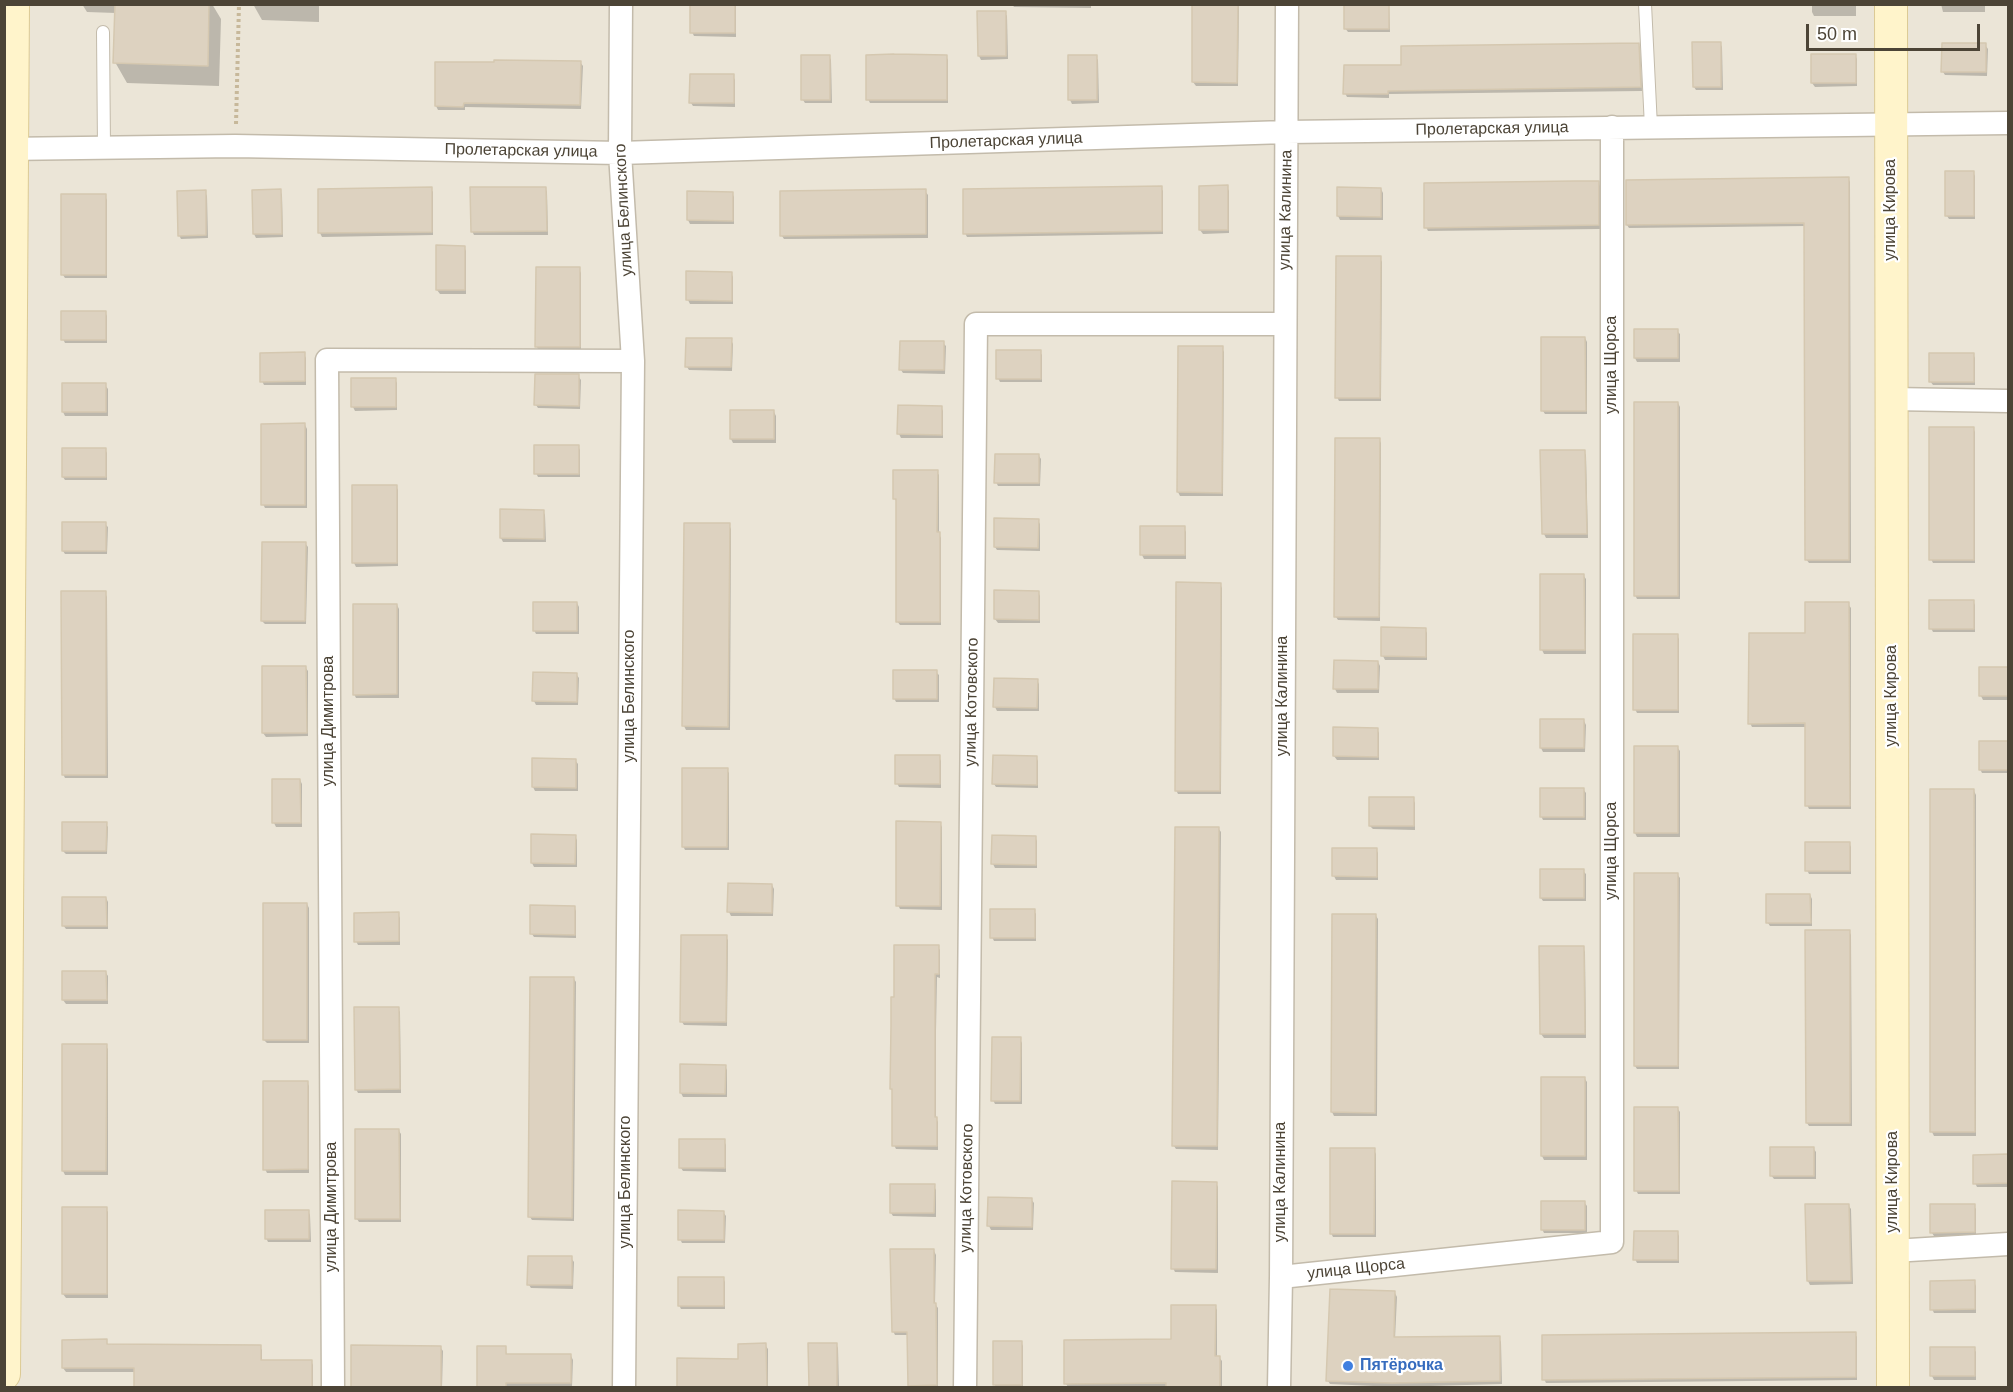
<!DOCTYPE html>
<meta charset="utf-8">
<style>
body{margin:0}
#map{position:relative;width:2013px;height:1392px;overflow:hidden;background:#f6f3ea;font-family:Arial,sans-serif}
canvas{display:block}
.frame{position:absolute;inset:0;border:6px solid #4c4436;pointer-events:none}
.scale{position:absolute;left:1806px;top:24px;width:174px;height:27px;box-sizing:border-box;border:3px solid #4c4436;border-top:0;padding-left:8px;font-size:18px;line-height:21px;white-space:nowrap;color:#4c4436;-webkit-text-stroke:4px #fff;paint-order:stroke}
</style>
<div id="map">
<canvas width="2013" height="1392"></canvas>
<div class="frame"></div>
<div class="scale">50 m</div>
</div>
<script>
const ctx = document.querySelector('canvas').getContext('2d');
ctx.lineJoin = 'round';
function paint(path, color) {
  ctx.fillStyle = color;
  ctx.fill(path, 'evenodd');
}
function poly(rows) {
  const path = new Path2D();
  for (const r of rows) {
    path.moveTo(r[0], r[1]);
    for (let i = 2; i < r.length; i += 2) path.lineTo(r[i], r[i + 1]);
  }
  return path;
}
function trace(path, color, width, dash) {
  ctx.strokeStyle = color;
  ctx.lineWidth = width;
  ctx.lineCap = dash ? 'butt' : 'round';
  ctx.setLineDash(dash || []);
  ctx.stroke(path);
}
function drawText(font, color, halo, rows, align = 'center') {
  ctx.font = font + ' Arial,sans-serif';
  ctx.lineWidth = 4.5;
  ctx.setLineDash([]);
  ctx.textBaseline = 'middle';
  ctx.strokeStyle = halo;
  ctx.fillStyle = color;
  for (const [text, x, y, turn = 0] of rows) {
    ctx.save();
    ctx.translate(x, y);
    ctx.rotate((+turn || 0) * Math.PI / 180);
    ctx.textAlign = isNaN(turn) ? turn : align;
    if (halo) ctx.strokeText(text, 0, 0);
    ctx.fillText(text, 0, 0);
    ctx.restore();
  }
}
paint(poly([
 [5,5,2008,5,2008,1387,5,1388]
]), '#ebe5d7');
paint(poly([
 [82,4,212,4,221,19,219,86,127,83,115,62,116,13,87,12],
 [253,4,319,4,319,22,262,20],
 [692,4,736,4,736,37,694,36,692,32],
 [1012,4,1091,4,1091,8,1014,7],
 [1194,4,1239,4,1238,86,1196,86,1193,82],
 [1345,4,1389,4,1390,32,1348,32,1345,28],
 [1674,4,1716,4,1716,6,1674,5],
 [1812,4,1856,4,1856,16,1814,16,1812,12],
 [1941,4,1985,4,1985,12,1943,12],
 [1005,13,1007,16,1008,59,981,60,979,56],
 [1720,43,1722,47,1723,90,1696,90,1694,87],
 [1638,44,1640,48,1642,91,1389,94,1389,98,1347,97,1345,93],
 [1985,45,1988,49,1987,76,1945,75,1943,72],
 [1855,55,1857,59,1857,86,1815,87,1812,83],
 [829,56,831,60,832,103,805,103,803,100],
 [946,56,948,60,948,103,870,103,868,99],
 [1096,57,1098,60,1099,103,1072,104,1070,100],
 [580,62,583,66,581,109,465,107,465,110,438,110,436,106,437,63],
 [733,76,735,80,735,107,693,106,691,103],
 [1973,172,1975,176,1975,219,1949,219,1947,216],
 [1848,178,1850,182,1851,563,1809,563,1806,559,1806,226,1629,228,1627,225],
 [1598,182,1600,186,1600,229,1428,231,1426,227],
 [1200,187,1227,187,1229,191,1229,233,1203,234,1200,230],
 [545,188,547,192,548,235,474,235,472,231],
 [1161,188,1163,191,1163,234,967,237,965,233],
 [431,189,433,192,433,235,322,237,320,233],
 [1381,189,1383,193,1383,220,1340,220,1338,216],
 [280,191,282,195,283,237,256,238,254,234],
 [925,191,928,195,928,238,784,239,782,236],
 [205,192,207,196,208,238,181,239,179,235],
 [732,193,734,197,734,224,690,224,688,220],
 [105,196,107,200,107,278,65,278,63,275],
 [464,247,466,251,466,294,440,294,437,290],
 [1380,258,1382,262,1381,401,1339,401,1337,397],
 [579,269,581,273,581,351,539,351,537,347],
 [731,273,733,277,733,304,690,304,688,300],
 [105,312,107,316,107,343,65,343,63,339],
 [1677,331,1680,334,1680,362,1637,362,1635,358],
 [1585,338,1587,342,1587,414,1545,414,1543,411],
 [731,340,733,344,732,371,689,370,687,367],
 [943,343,946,346,945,374,903,373,901,370],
 [1222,348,1224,352,1223,496,1180,496,1178,492],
 [1040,352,1042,355,1042,382,1000,382,998,378],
 [304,354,306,358,306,385,264,385,262,381],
 [1973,354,1975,358,1975,385,1933,385,1930,381],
 [578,376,581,380,580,409,538,408,536,405],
 [395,379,397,383,397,410,355,411,353,407],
 [105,385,108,389,108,416,65,416,63,412],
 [1678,403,1680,407,1680,599,1637,599,1635,595],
 [941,407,943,411,943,438,901,438,899,434],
 [774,412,776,416,776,443,733,443,731,439],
 [305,425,307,429,307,508,265,508,263,504],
 [1973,428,1975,432,1975,563,1933,563,1931,559],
 [1379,439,1381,443,1380,621,1338,620,1336,617],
 [578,446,580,450,580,477,538,477,536,473],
 [105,449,107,453,107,480,65,480,63,477],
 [1584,452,1586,455,1588,538,1546,538,1544,534],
 [1039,456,1041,459,1040,486,998,486,996,482],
 [937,472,939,475,939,534,941,538,941,625,900,625,897,621,897,502,894,498],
 [396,486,398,490,398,566,356,567,354,563],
 [501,511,543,511,545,515,546,542,503,542,501,538],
 [1038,520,1040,524,1040,551,997,550,995,547],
 [105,524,108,527,107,554,65,554,63,551],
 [686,525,729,525,731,529,730,730,686,730,684,726],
 [1184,528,1186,532,1186,559,1144,559,1142,555],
 [305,543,308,547,306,624,265,624,262,621],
 [1583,575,1586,579,1586,654,1544,654,1542,650],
 [1220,584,1222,588,1221,794,1178,794,1176,790],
 [1038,592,1040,596,1040,623,998,623,995,619],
 [105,593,107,597,108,778,65,778,63,774],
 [1973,601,1975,605,1975,632,1933,632,1931,628],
 [577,603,579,607,579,634,536,634,534,630],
 [1848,604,1851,608,1851,809,1809,809,1807,805,1806,727,1752,727,1750,723,1807,634],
 [397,605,399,609,399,698,356,698,354,694],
 [1425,629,1427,633,1427,660,1385,660,1383,656],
 [1677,635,1679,639,1679,713,1637,713,1635,709],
 [1378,662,1380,666,1379,693,1337,693,1335,689],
 [305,667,308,671,308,736,266,737,263,733],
 [1981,669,2008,669,2008,700,1983,700,1981,696],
 [936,672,939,675,939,702,896,702,894,698],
 [576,674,579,678,578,705,536,705,534,701],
 [995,680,1037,680,1039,684,1039,711,997,711,995,707],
 [1541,721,1584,721,1586,725,1585,752,1543,752,1541,748],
 [1377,729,1379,733,1379,760,1337,760,1334,756],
 [1980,742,2008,742,2008,773,1982,773,1980,769],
 [1677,747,1680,751,1680,837,1637,837,1635,833],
 [939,757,941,761,941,788,899,787,897,783],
 [1036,757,1038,761,1038,788,996,787,994,784],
 [575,760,578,764,578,791,535,791,533,787],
 [727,770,729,773,729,850,685,850,683,846],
 [273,780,300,780,302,784,302,827,276,827,274,823],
 [1583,789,1586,793,1586,820,1543,820,1541,816],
 [1974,791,1976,795,1976,1136,1934,1136,1932,1132],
 [1413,799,1415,803,1415,830,1373,829,1370,826],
 [940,823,942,827,942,910,900,909,898,905],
 [106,824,108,827,107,854,66,854,63,851],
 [1218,828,1221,832,1218,1150,1176,1149,1174,1146],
 [575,836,577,840,577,867,534,867,532,863],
 [1035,837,1037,841,1037,868,995,868,993,864],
 [1849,843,1851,847,1851,874,1809,874,1807,870],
 [1334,849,1376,849,1378,853,1378,880,1336,880,1334,876],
 [1583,871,1586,874,1586,901,1543,901,1541,898],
 [1677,874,1680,878,1679,1069,1637,1069,1635,1066],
 [772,885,774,889,773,916,731,916,729,912],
 [1810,895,1812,899,1812,926,1770,926,1768,923],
 [106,898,108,902,108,929,66,929,63,925],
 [307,904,309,908,309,1043,267,1043,264,1040],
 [574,907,576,911,576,938,534,937,532,934],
 [1034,911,1036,914,1036,941,994,941,992,937],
 [398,914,400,918,400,945,358,945,356,941],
 [1376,916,1378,919,1377,1116,1334,1116,1332,1112],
 [1849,931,1851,935,1852,1126,1809,1126,1807,1123],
 [726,937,728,940,727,1026,684,1025,682,1022],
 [938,947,940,950,940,978,937,977,936,1031,936,1118,938,1122,938,1150,896,1149,894,1145,894,1093,891,1089,895,998],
 [1583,948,1585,952,1586,1038,1544,1038,1541,1034],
 [106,973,108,976,108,1004,66,1004,63,1000],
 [574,979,576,982,574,1221,532,1220,530,1217],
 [398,1009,400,1012,401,1093,358,1093,356,1089],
 [1020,1039,1022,1043,1022,1104,995,1104,993,1100],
 [63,1046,106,1046,108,1049,108,1175,65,1175,63,1171],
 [725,1066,727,1070,727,1097,683,1097,681,1093],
 [1585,1079,1587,1082,1587,1160,1544,1160,1542,1156],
 [307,1082,309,1086,309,1173,267,1173,265,1169],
 [1677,1108,1680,1112,1680,1194,1638,1194,1636,1190],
 [399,1131,401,1134,401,1222,359,1222,357,1219],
 [724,1141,726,1145,726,1172,683,1171,681,1168],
 [1813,1148,1816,1152,1816,1179,1774,1179,1771,1175],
 [1374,1150,1376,1154,1376,1237,1333,1237,1331,1233],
 [1975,1156,2008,1156,2008,1187,1977,1187,1975,1183],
 [1216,1183,1218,1187,1218,1273,1175,1272,1173,1268],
 [934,1186,936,1190,936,1217,893,1216,891,1213],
 [1031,1199,1034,1203,1033,1230,991,1230,989,1226],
 [1584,1202,1587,1206,1587,1233,1544,1233,1542,1229],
 [1848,1205,1851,1209,1853,1284,1810,1285,1808,1281],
 [1974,1206,1976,1209,1976,1236,1934,1236,1932,1233],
 [63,1209,106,1209,108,1212,108,1298,66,1298,63,1294],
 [308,1211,310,1215,311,1242,268,1242,266,1238],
 [723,1212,726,1216,725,1243,682,1243,680,1239],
 [1677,1232,1679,1236,1679,1263,1637,1263,1635,1259],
 [934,1251,936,1255,935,1304,938,1308,938,1388,911,1388,908,1335,895,1335,893,1331],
 [571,1258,574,1262,573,1289,531,1288,529,1285],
 [723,1278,725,1282,725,1309,681,1309,679,1305],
 [1974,1282,1976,1286,1976,1313,1934,1313,1932,1309],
 [1395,1293,1397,1297,1395,1339,1499,1338,1501,1342,1502,1384,1395,1387,1330,1384,1328,1381],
 [1215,1306,1217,1310,1217,1357,1219,1357,1222,1361,1222,1388,1068,1387,1066,1384,1172,1340],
 [1855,1334,1857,1337,1857,1380,1546,1383,1544,1379],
 [106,1341,108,1345,260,1347,262,1350,262,1361,311,1361,313,1365,313,1388,136,1388,136,1372,66,1372,63,1368],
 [1021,1342,1023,1346,1023,1388,996,1388,995,1385],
 [836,1344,838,1348,839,1388,811,1388],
 [765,1345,768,1349,768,1388,679,1388,679,1360,739,1360],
 [440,1347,443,1351,442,1388,352,1388],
 [505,1347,507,1355,571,1356,573,1360,572,1387,479,1388],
 [1974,1349,1976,1352,1976,1380,1934,1380,1932,1376]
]), '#0003');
const building = poly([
 [115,4,209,4,208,66,113,63,115,4],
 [690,4,735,4,735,33,690,33,690,4],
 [1192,4,1238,4,1237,83,1192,82,1192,4],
 [1344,4,1389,4,1389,29,1344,29,1344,4],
 [977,11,1006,11,1006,56,978,56,977,11],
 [1692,42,1721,42,1721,87,1693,87,1692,42],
 [1639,43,1641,87,1388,91,1388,94,1343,94,1344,65,1401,65,1401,46,1639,43],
 [1942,43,1986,43,1986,72,1941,72,1942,43],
 [894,54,947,55,947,100,866,100,866,55,894,54],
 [1811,54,1856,54,1856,83,1811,83,1811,54],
 [801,55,830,55,830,100,801,100,801,55],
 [1068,55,1097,55,1097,100,1068,100,1068,55],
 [494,60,581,61,580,105,464,103,463,107,435,106,435,62,494,62,494,60],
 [690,74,734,74,734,103,689,103,690,74],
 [1945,171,1974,171,1974,216,1945,216,1945,171],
 [1849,177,1849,560,1805,560,1804,223,1626,225,1626,180,1849,177],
 [1574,181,1599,181,1599,225,1424,228,1424,183,1574,181],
 [1228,185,1228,230,1199,230,1199,186,1228,185],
 [1162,186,1162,231,963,234,963,189,1162,186],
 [432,187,432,232,318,233,318,189,432,187],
 [470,187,546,187,547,231,471,232,470,187],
 [1337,187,1381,188,1381,217,1337,216,1337,187],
 [281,189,282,234,253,234,252,190,281,189],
 [926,189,926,234,780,236,780,191,926,189],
 [206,190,206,235,178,236,177,191,206,190],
 [687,191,733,192,733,221,687,220,687,191],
 [61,194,106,194,106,275,61,275,61,194],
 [436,245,465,246,465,290,436,290,436,245],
 [1336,256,1381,256,1380,398,1335,398,1336,256],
 [536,267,580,267,580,347,535,347,536,267],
 [686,271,732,272,732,301,686,300,686,271],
 [61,311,106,311,106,340,61,340,61,311],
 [1634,329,1678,329,1678,358,1634,358,1634,329],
 [1541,337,1585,337,1586,411,1541,411,1541,337],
 [686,338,732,338,731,367,685,367,686,338],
 [900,341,944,341,944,370,899,370,900,341],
 [1178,346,1223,346,1222,493,1177,492,1178,346],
 [996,350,1041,350,1041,379,996,379,996,350],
 [305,352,305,381,260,382,260,353,305,352],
 [1929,353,1974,353,1974,382,1929,382,1929,353],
 [535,374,579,374,579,406,534,405,535,374],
 [351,378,396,378,396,407,351,407,351,378],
 [62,383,106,383,106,412,62,412,62,383],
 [1634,402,1678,402,1678,596,1634,596,1634,402],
 [898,405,942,406,942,435,897,434,898,405],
 [730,410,774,410,774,439,730,439,730,410],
 [305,423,305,505,261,505,261,424,305,423],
 [1929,427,1974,427,1974,560,1929,560,1929,427],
 [1335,438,1380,438,1379,617,1334,617,1335,438],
 [534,445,579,445,579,474,534,474,534,445],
 [62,448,106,448,106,477,62,477,62,448],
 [1540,450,1585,450,1587,534,1542,534,1540,450],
 [995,454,1039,454,1039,483,994,483,995,454],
 [893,470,938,470,937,532,940,532,940,622,896,622,896,499,893,499,893,470],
 [352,485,397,485,397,563,352,563,352,485],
 [500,509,544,510,544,539,500,538,500,509],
 [994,518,1039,519,1038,548,994,547,994,518],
 [62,522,106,522,106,551,62,551,62,522],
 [684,523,730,523,728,727,682,726,684,523],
 [1140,526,1185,526,1185,555,1140,555,1140,526],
 [262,542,306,542,305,621,261,621,262,542],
 [1540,574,1584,574,1585,650,1540,650,1540,574],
 [1176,582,1221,583,1220,791,1175,791,1176,582],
 [994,590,1039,591,1039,620,994,619,994,590],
 [61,591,106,591,106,775,62,775,61,591],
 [1929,600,1974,600,1974,629,1929,629,1929,600],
 [533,602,577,602,577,631,533,631,533,602],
 [1805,602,1849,602,1850,806,1805,806,1805,723,1748,724,1749,633,1805,633,1805,602],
 [353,604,397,604,397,694,353,695,353,604],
 [1381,627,1426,628,1426,657,1381,656,1381,627],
 [1633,634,1678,634,1678,710,1633,710,1633,634],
 [1334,660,1378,661,1378,689,1333,689,1334,660],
 [262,666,306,666,307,733,262,733,262,666],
 [1979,667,2008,667,2008,696,1979,696,1979,667],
 [893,670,937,670,937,699,893,699,893,670],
 [533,672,577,673,577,702,532,701,533,672],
 [994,678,1038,679,1037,708,993,707,994,678],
 [1540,719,1584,719,1584,748,1540,748,1540,719],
 [1333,727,1378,728,1378,757,1333,756,1333,727],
 [1979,741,2008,741,2008,770,1979,770,1979,741],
 [1634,746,1678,746,1678,833,1634,833,1634,746],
 [895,755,940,755,940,784,895,784,895,755],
 [993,755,1037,756,1037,785,992,784,993,755],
 [532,758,576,759,576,788,532,787,532,758],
 [682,768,728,768,727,847,682,847,682,768],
 [272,779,300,779,301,823,272,823,272,779],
 [1540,788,1584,788,1584,817,1540,817,1540,788],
 [1930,789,1974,789,1975,1132,1930,1132,1930,789],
 [1369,797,1414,797,1414,826,1369,826,1369,797],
 [896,821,941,822,940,906,896,906,896,821],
 [62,822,107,822,106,851,62,851,62,822],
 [1175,827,1219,827,1217,1146,1172,1146,1175,827],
 [531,834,576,835,575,864,531,863,531,834],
 [992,835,1036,836,1036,865,991,864,992,835],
 [1805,842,1850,842,1850,871,1805,871,1805,842],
 [1332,848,1377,848,1377,877,1332,876,1332,848],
 [1540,869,1584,869,1584,898,1540,898,1540,869],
 [1634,873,1678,873,1678,1066,1634,1066,1634,873],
 [728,883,772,884,772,913,727,912,728,883],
 [1766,894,1810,894,1811,923,1766,923,1766,894],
 [62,897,106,897,107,926,62,926,62,897],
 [263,903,307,903,307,1040,263,1040,263,903],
 [530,905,575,906,575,935,530,934,530,905],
 [990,909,1035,909,1035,938,990,938,990,909],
 [399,912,399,941,354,942,354,913,399,912],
 [1332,914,1376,914,1375,1113,1331,1112,1332,914],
 [1805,930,1850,930,1850,1123,1806,1123,1805,930],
 [681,935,727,935,726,1022,680,1022,681,935],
 [894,945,939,945,939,974,935,974,935,1117,937,1117,937,1146,892,1146,892,1089,890,1089,891,1026,891,997,894,997,894,945],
 [1539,946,1584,946,1585,1034,1540,1034,1539,946],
 [62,971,106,971,107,1000,62,1000,62,971],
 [530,977,574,977,572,1218,528,1217,530,977],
 [354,1007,399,1007,400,1089,355,1090,354,1007],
 [992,1037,1021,1037,1020,1101,991,1101,992,1037],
 [62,1044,107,1044,106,1171,62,1171,62,1044],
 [680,1064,726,1065,725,1094,680,1093,680,1064],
 [1541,1077,1585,1077,1585,1156,1541,1156,1541,1077],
 [263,1081,308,1081,308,1169,263,1170,263,1081],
 [1634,1107,1678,1107,1679,1191,1634,1191,1634,1107],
 [355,1129,399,1129,400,1219,355,1219,355,1129],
 [679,1139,725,1139,725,1168,679,1168,679,1139],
 [1770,1147,1814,1147,1814,1176,1770,1176,1770,1147],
 [1330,1148,1375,1148,1374,1234,1330,1234,1330,1148],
 [2008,1154,2008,1183,1973,1184,1973,1155,2008,1154],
 [1172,1181,1217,1182,1216,1269,1171,1269,1172,1181],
 [890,1184,935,1184,934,1213,890,1213,890,1184],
 [988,1197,1032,1198,1032,1227,987,1226,988,1197],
 [1541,1201,1585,1201,1585,1230,1541,1230,1541,1201],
 [1805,1204,1849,1204,1851,1281,1807,1281,1805,1204],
 [1930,1204,1975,1204,1975,1232,1930,1233,1930,1204],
 [62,1207,107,1207,107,1294,62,1294,62,1207],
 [265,1210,309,1210,309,1239,265,1239,265,1210],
 [678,1210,724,1211,724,1240,678,1240,678,1210],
 [1634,1231,1678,1231,1678,1260,1633,1260,1634,1231],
 [890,1249,934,1249,934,1303,936,1303,937,1385,908,1386,907,1332,892,1332,890,1249],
 [528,1256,572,1256,572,1285,527,1285,528,1256],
 [678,1277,724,1277,724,1306,678,1306,678,1277],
 [1975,1280,1975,1309,1930,1310,1930,1281,1975,1280],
 [1330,1289,1395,1291,1394,1337,1500,1336,1500,1381,1392,1383,1326,1381,1330,1289],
 [1171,1305,1216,1305,1215,1356,1220,1356,1220,1388,1166,1388,1166,1383,1064,1384,1064,1340,1171,1339,1171,1305],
 [1856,1332,1856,1377,1542,1380,1542,1335,1856,1332],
 [107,1339,107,1344,261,1345,261,1360,312,1360,312,1388,134,1388,134,1368,62,1368,62,1340,107,1339],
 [993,1341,1022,1341,1022,1385,993,1385,993,1341],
 [766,1343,767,1388,677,1387,677,1358,738,1359,738,1344,766,1343],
 [808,1343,837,1343,837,1387,809,1387,808,1343],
 [351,1345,441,1346,441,1388,351,1388,351,1345],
 [477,1346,506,1346,506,1354,571,1354,571,1383,506,1383,506,1388,477,1388,477,1346],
 [1930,1347,1975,1347,1975,1376,1930,1376,1930,1347]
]);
paint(building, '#ddd2c0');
trace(building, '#d5c8b0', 1.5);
const lane = poly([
 [1645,4,1651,127],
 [103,32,104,148]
]);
const street = poly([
 [621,4,620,153,633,361,624,1388],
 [4,149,235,146,620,153,1286,132,2008,123],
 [1892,399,2008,401],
 [1893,1251,2008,1244],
 [1281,1277,1612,1242,1612,127],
 [333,1388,327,360,633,361],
 [965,1388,976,324,1284,324],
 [1279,1388,1281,1277,1287,4]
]);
const secondary = poly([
 [1891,4,1893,1388],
 [4,1374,13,4]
]);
trace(lane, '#c3bbab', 14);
trace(street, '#c3bbab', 25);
trace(secondary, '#dcca94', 34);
trace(poly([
 [236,124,239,4]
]), '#c7b89a', 4, [3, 3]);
trace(lane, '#fff', 12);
trace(street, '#fff', 22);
trace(secondary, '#fff4cb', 32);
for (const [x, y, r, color] of [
 [1348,1366,6,"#3f7fe0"]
]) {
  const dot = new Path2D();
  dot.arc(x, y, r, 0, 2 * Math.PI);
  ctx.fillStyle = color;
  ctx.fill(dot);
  trace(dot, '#fff', 2);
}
drawText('16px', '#4c4436', '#fff', [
 ["Пролетарская улица",1492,129,-1],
 ["Пролетарская улица",1006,141,-2],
 ["Пролетарская улица",521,151,1],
 ["улица Белинского",624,210,-93],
 ["улица Калинина",1286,210,-89],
 ["улица Кирова",1891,210,-90],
 ["улица Щорса",1612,365,-90],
 ["улица Белинского",630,696,-90],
 ["улица Калинина",1283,696,-90],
 ["улица Кирова",1892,696,-90],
 ["улица Котовского",972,702,-89],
 ["улица Димитрова",329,721,-90],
 ["улица Щорса",1612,851,-90],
 ["улица Белинского",626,1182,-90],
 ["улица Калинина",1281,1182,-90],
 ["улица Кирова",1893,1182,-90],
 ["улица Котовского",967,1188,-89],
 ["улица Димитрова",332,1207,-90],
 ["улица Щорса",1356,1269,-6]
]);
drawText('bold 16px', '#366cbe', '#fff', [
 ["Пятёрочка",1360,1366]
], 'left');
</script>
